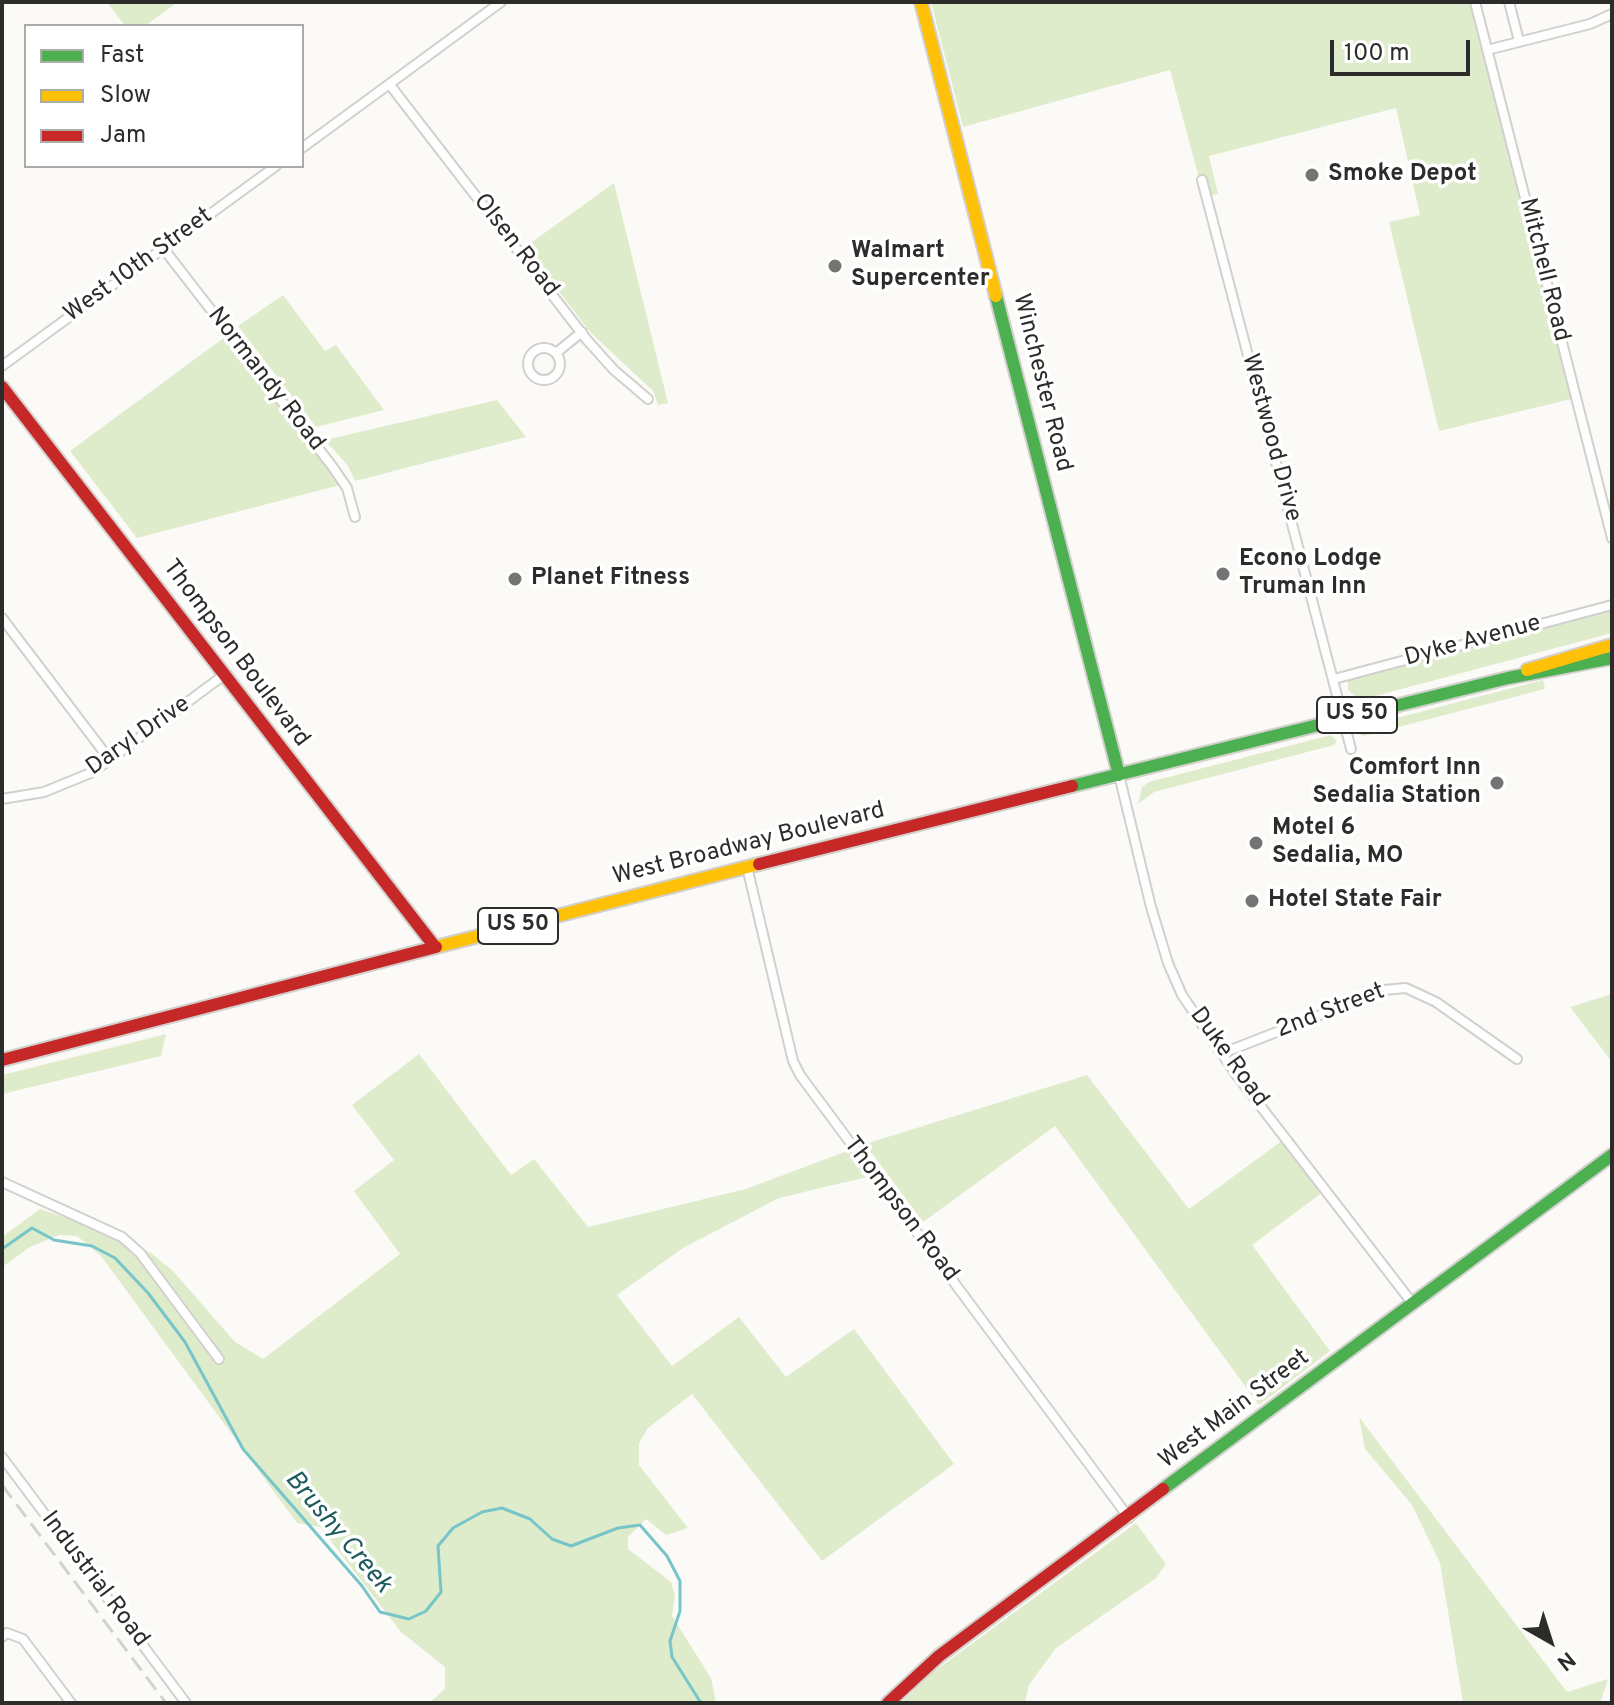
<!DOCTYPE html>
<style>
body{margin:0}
#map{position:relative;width:1614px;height:1705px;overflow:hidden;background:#fcfaf7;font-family:Overpass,sans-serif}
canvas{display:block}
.frame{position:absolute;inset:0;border:4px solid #2c2c2a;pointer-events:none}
.legend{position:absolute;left:24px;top:24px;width:280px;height:144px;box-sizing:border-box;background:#fff;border:2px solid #ababaa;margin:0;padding:10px 14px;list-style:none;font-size:24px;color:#2c2c2a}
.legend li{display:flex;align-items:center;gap:16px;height:40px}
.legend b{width:40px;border:2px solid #ababaa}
.north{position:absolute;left:1510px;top:1601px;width:80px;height:80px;-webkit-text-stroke:6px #fff;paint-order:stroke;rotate:141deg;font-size:22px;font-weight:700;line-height:32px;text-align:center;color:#2c2c2a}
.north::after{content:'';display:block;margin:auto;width:28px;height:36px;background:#2c2c2a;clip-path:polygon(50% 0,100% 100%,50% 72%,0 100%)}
.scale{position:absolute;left:1330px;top:40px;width:140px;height:36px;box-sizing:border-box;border:4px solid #2c2c2a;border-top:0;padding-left:10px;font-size:24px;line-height:28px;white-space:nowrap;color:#2c2c2a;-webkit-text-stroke:6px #fff;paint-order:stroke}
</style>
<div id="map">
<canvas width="1614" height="1705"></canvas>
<div class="frame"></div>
<ul class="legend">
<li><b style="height:10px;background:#4caf50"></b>Fast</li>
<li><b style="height:10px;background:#ffc107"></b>Slow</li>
<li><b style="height:10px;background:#c62828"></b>Jam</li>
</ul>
<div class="north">N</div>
<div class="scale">100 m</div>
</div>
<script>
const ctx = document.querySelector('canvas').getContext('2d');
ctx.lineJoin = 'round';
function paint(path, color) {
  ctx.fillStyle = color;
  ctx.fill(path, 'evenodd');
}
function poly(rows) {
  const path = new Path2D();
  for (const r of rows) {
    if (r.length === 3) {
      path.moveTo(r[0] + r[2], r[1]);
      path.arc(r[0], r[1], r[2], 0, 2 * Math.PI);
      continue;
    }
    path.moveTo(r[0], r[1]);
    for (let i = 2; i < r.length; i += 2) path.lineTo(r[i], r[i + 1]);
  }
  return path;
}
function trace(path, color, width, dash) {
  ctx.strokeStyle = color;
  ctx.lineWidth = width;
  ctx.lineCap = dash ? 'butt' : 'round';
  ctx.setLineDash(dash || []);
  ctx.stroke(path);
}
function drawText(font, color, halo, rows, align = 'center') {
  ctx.font = font + ' Overpass,sans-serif';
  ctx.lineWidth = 7;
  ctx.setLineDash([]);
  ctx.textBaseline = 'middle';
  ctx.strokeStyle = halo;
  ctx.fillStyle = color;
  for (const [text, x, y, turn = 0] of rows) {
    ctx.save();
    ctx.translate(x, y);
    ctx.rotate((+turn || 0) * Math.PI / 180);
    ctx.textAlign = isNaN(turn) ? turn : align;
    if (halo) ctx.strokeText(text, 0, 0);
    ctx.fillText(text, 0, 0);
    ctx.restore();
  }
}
paint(poly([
 [107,2,178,2,145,26,125,26],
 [931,2,1470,2,1571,399,1439,431,1389,222,1420,215,1396,108,1209,156,1218,194,1204,197,1170,70,963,127],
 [614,183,668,403,658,405,653,391,590,332,525,247],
 [283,295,325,351,336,345,384,410,316,427,238,326],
 [229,334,340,485,137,538,70,451],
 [497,400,526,437,355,481,348,466,325,440],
 [1612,610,1612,633,1360,700,1348,690,1348,681,1356,675],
 [1543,680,1545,689,1364,736,1359,734,1366,726],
 [1331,735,1337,741,1334,745,1154,792,1138,804,1142,787,1149,782],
 [1612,994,1612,1062,1570,1007],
 [166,1034,161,1056,2,1094,2,1075],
 [419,1054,511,1175,534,1159,588,1227,746,1189,850,1150,867,1177,779,1198,683,1248,617,1295,672,1366,739,1317,786,1377,854,1329,954,1464,822,1561,692,1394,648,1428,639,1443,639,1465,688,1528,666,1535,646,1519,628,1537,628,1549,671,1582,675,1596,672,1616,711,1678,716,1703,429,1703,445,1689,445,1667,401,1632,320,1527,297,1523,101,1256,77,1236,59,1235,30,1247,2,1267,2,1237,40,1209,108,1232,151,1253,172,1270,235,1342,263,1359,400,1254,354,1191,394,1160,352,1105],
 [1087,1075,1189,1209,1283,1140,1323,1192,1252,1245,1330,1351,1259,1405,1055,1126,923,1222,865,1144],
 [1359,1417,1567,1692,1608,1679,1600,1703,1463,1703,1440,1563,1412,1505,1365,1449],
 [1136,1523,1166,1564,1156,1578,1056,1648,1029,1685,1025,1703,901,1703,932,1673]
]), '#dfeccb');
trace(poly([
 [2,1249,32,1228,54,1240,92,1246,115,1258,148,1293,185,1342,243,1449,362,1586,380,1612,409,1619,426,1611,441,1592,438,1546,453,1528,482,1512,502,1508,530,1519,552,1539,571,1546,618,1528,640,1525,667,1556,680,1581,680,1611,670,1641,672,1657,701,1703]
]), '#77c5c8', 3);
const street = poly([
 [1475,2,1612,538],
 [1509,2,1519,41],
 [1487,50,1590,24,1612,14],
 [390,85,587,340,614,370,648,399],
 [302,148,501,2],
 [1202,180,1351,749],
 [163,248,332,466,347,488,355,517],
 [544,364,16],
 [556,353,582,332],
 [2,366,276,166],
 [2,618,110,760],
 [1334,679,1612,605],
 [1119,775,1151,907,1168,963,1182,995,1235,1073,1413,1304],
 [2,799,44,792,93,772,224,675],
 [747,867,793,1061,800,1075,1129,1518],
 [1223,1053,1384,990,1406,988,1436,1002,1517,1059],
 [2,1182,122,1237,140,1253,219,1359],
 [2,1457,186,1703],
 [2,1637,7,1633,23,1639,71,1703]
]);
const fast = poly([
 [996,296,1119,775],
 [1072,786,1508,678,1612,658],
 [1163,1489,1612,1155]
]);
const slow = poly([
 [921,2,996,296],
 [1527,670,1612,645],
 [436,947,759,864]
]);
const jam = poly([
 [2,387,435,947],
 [759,864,1072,786],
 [2,1060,436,947],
 [888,1703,939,1656,1163,1489]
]);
trace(street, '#d1d0cd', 12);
trace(fast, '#d1d0cd', 16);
trace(slow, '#d1d0cd', 16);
trace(jam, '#d1d0cd', 16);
trace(street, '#fffefe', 8);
trace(fast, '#4caf50', 12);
trace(slow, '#ffc107', 12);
trace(jam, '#c62828', 12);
trace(poly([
 [2,1485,166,1703]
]), '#d2d2d1', 3, [16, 8]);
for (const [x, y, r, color] of [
 [1312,175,8,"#757472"],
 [835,266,8,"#757472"],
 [1223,574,8,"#757472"],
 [515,579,8,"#757472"],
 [1497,783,8,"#757472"],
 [1256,843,8,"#757472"],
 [1252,901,8,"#757472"]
]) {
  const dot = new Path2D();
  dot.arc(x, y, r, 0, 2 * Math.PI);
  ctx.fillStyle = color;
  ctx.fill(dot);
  trace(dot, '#fff', 3);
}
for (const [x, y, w] of [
 [1357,715,80],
 [518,926,80]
]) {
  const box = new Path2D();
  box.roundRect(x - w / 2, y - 18, w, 36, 6);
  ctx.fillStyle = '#fff';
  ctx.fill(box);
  trace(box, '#2c2c2a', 2);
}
drawText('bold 22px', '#2c2c2a', null, [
 ["US 50",1357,715],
 ["US 50",518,926]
]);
drawText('bold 24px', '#2c2c2a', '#fff', [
 ["Smoke Depot",1328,175],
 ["Walmart",851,252],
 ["Supercenter",851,280],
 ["Econo Lodge",1239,560],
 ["Truman Inn",1239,588],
 ["Planet Fitness",531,579],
 ["Comfort Inn",1481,769,"right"],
 ["Sedalia Station",1481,797,"right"],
 ["Motel 6",1272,829],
 ["Sedalia, MO",1272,857],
 ["Hotel State Fair",1268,901]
], 'left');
drawText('24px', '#2c2c2a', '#fff', [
 ["Olsen Road",515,246,52],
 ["West 10th Street",139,266,-36],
 ["Mitchell Road",1543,270,76],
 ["Normandy Road",265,380,52],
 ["Winchester Road",1041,383,76],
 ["Westwood Drive",1270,438,75],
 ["Dyke Avenue",1473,642,-15],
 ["Thompson Boulevard",235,654,53],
 ["Daryl Drive",139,737,-35],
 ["West Broadway Boulevard",749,845,-14],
 ["2nd Street",1331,1012,-21],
 ["Duke Road",1228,1058,54],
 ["Thompson Road",900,1210,53],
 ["West Main Street",1235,1410,-37],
 ["Industrial Road",94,1580,53]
]);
drawText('italic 26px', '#1d5a5e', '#fff', [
 ["Brushy Creek",337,1533,50]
]);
</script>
